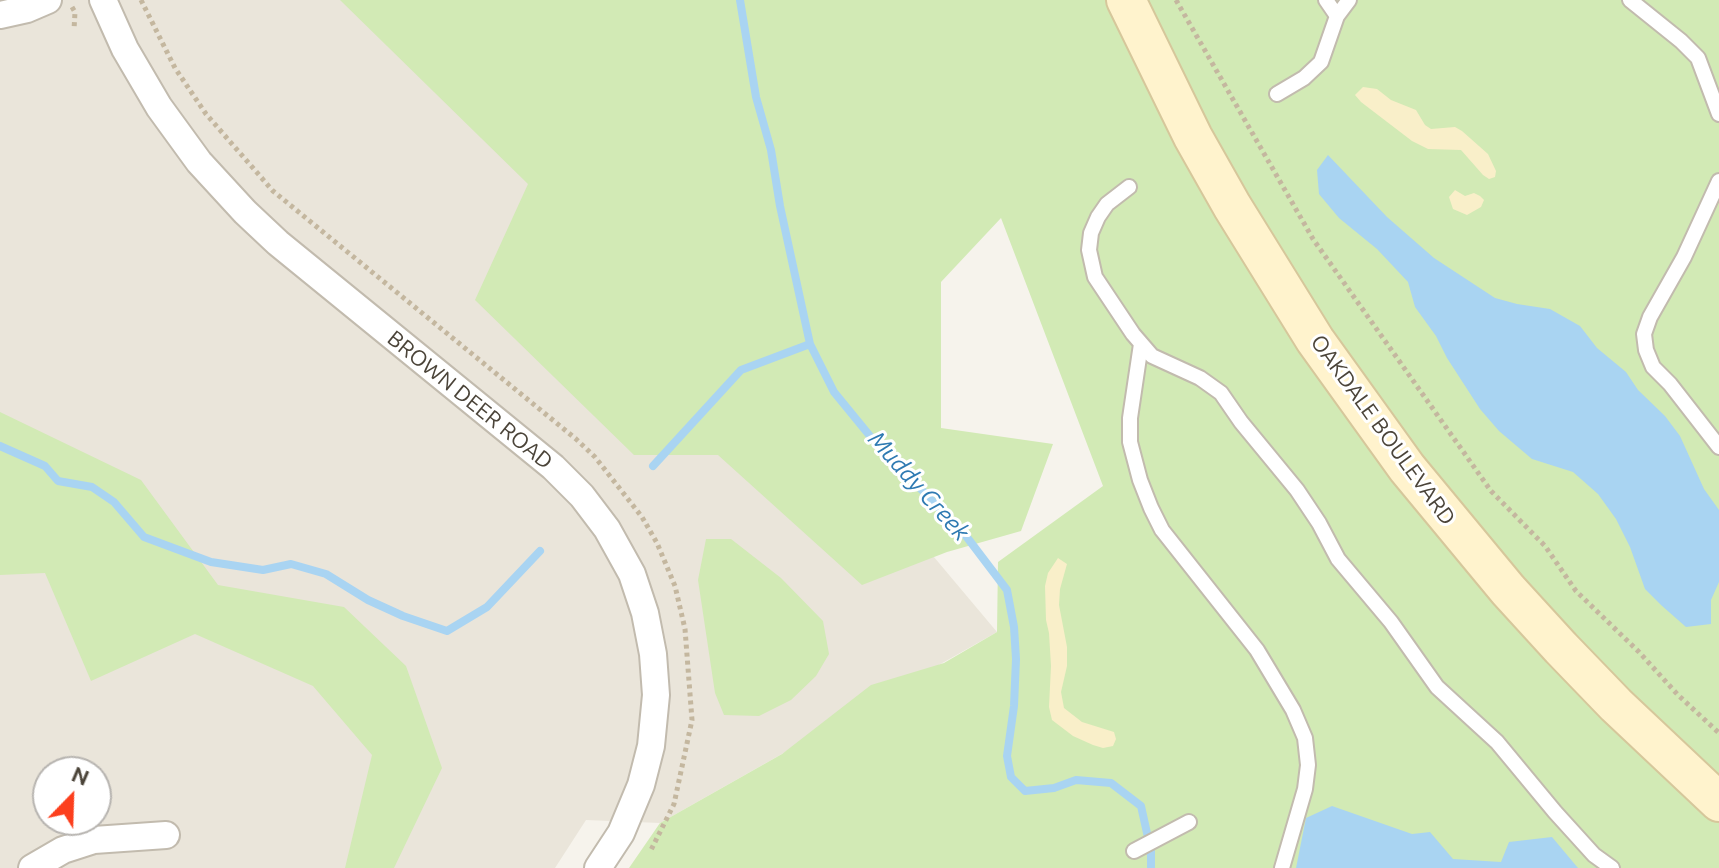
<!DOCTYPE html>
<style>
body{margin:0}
#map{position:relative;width:1719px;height:868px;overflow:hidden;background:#f6f3ec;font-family:Ubuntu,sans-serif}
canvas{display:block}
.north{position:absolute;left:32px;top:756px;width:80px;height:80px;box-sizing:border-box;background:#fff;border:2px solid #b7b4b0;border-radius:50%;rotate:23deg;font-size:22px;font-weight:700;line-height:32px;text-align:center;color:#4b4439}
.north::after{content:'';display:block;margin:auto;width:28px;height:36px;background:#fc3f1d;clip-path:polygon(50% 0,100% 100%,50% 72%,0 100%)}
</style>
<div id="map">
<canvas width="1719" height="868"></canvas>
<div class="north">N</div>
</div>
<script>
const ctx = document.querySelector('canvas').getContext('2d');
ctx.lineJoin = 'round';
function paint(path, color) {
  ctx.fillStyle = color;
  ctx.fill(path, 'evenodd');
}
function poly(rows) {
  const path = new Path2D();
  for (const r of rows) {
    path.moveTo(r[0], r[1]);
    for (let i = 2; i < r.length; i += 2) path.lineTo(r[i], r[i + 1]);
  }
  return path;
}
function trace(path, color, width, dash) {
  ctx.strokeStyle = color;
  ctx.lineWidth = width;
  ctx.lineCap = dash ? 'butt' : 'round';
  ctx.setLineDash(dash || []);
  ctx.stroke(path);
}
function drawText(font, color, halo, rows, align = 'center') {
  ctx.font = font + ' Ubuntu,sans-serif';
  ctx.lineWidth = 6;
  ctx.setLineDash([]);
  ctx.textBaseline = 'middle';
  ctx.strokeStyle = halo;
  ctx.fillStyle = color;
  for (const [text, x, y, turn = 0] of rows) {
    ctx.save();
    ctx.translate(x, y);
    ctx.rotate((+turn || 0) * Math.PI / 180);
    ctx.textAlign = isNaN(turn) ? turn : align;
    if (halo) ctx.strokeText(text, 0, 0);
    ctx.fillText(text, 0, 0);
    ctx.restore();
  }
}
paint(poly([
 [0,0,696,0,713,294,997,632,660,823,586,820,555,868,0,868],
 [48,772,96,772,96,820,48,820]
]), '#eae5da');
paint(poly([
 [340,0,1719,0,1719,868,629,868,660,823,782,754,871,685,944,663,997,632,998,562,1103,486,1001,218,941,282,941,428,1053,444,1021,531,947,552,862,585,718,455,634,455,475,300,528,184],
 [0,412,141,480,218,585,344,607,406,666,442,768,394,868,345,868,372,755,313,686,195,634,91,681,45,573,0,575],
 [706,539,731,539,781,578,823,621,829,654,816,676,791,700,759,716,724,715,715,693,698,580]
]), '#d2eab5');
paint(poly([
 [1363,87,1377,89,1391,100,1416,110,1425,125,1431,129,1455,127,1462,131,1488,154,1496,171,1495,177,1489,179,1483,175,1461,150,1428,149,1412,141,1361,102,1355,95],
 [1455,190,1465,196,1474,193,1480,196,1484,200,1481,207,1467,215,1453,209,1449,197],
 [1058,558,1067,564,1060,589,1059,605,1067,647,1067,666,1061,692,1064,708,1082,722,1114,732,1116,739,1113,746,1103,748,1093,745,1073,736,1052,720,1049,707,1051,666,1049,633,1046,620,1045,586,1048,573]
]), '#f9efc9');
paint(poly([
 [1328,155,1387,217,1434,258,1495,298,1517,304,1550,309,1580,326,1597,348,1626,372,1638,390,1665,416,1680,436,1704,489,1719,510,1719,582,1711,600,1711,624,1686,627,1661,605,1645,589,1630,547,1616,519,1598,494,1573,472,1532,459,1499,431,1480,409,1447,358,1436,336,1415,307,1408,282,1377,249,1339,218,1319,194,1317,170],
 [1332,806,1412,834,1430,832,1453,859,1501,862,1509,842,1552,837,1578,868,1296,868,1306,818]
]), '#a9d4f2');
trace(poly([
 [740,0,756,97,771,150,780,206,810,344,834,392,870,436,966,536,1007,590,1014,627,1016,659,1014,706,1007,756,1011,777,1025,791,1054,788,1076,780,1111,783,1141,806,1151,851,1151,868],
 [0,446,45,466,58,481,92,487,114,502,144,537,211,562,263,570,291,564,326,574,368,600,403,616,447,631,487,607,540,551],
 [653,466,741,370,810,344]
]), '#a9d4f2', 8);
const lane = poly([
 [1326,0,1337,16],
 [1630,0,1681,41,1698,58,1719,114],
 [1277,94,1304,78,1321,62,1337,16,1349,0],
 [1719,181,1684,257,1650,317,1644,334,1646,350,1653,367,1670,384,1719,447],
 [1129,187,1107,204,1098,217,1091,233,1089,250,1095,277,1133,334,1152,356,1200,378,1221,393,1241,422,1297,490,1319,523,1338,559,1391,622,1437,687,1497,742,1555,812,1594,855,1612,868],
 [1141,344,1130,418,1130,442,1140,480,1151,508,1162,530,1257,650,1293,710,1305,738,1308,765,1305,789,1282,868],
 [1134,851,1189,822]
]);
const street = poly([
 [103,0,125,49,159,107,199,162,245,212,278,243,553,467,582,496,607,529,632,574,645,613,653,654,656,695,651,746,641,785,621,833,598,868],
 [0,15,27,9,48,0],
 [32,868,63,850,94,840,166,835]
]);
const secondary = poly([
 [1126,0,1193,137,1232,206,1315,340,1407,468,1508,590,1561,648,1616,705,1719,802]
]);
trace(lane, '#c2bbae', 18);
trace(street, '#c2bbae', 30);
trace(secondary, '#d6c79b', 42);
trace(poly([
 [141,0,175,68,206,114,273,191,576,439,595,457,642,517,657,543,675,586,685,629,692,720,674,804,651,850],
 [1176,0,1313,239,1491,491,1545,546,1576,591,1639,652,1678,695,1719,733],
 [72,7,75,12,74,30]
]), '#c4b79f', 5, [4, 4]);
trace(lane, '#fff', 14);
trace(street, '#fff', 26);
trace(secondary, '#fff3cd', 38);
drawText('22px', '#4b4439', '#fff', [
 ["BROWN DEER ROAD",470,400,39],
 ["OAKDALE BOULEVARD",1383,430,54]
]);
drawText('italic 24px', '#2e7ab2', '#fff', [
 ["Muddy Creek",919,486,48]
]);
</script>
